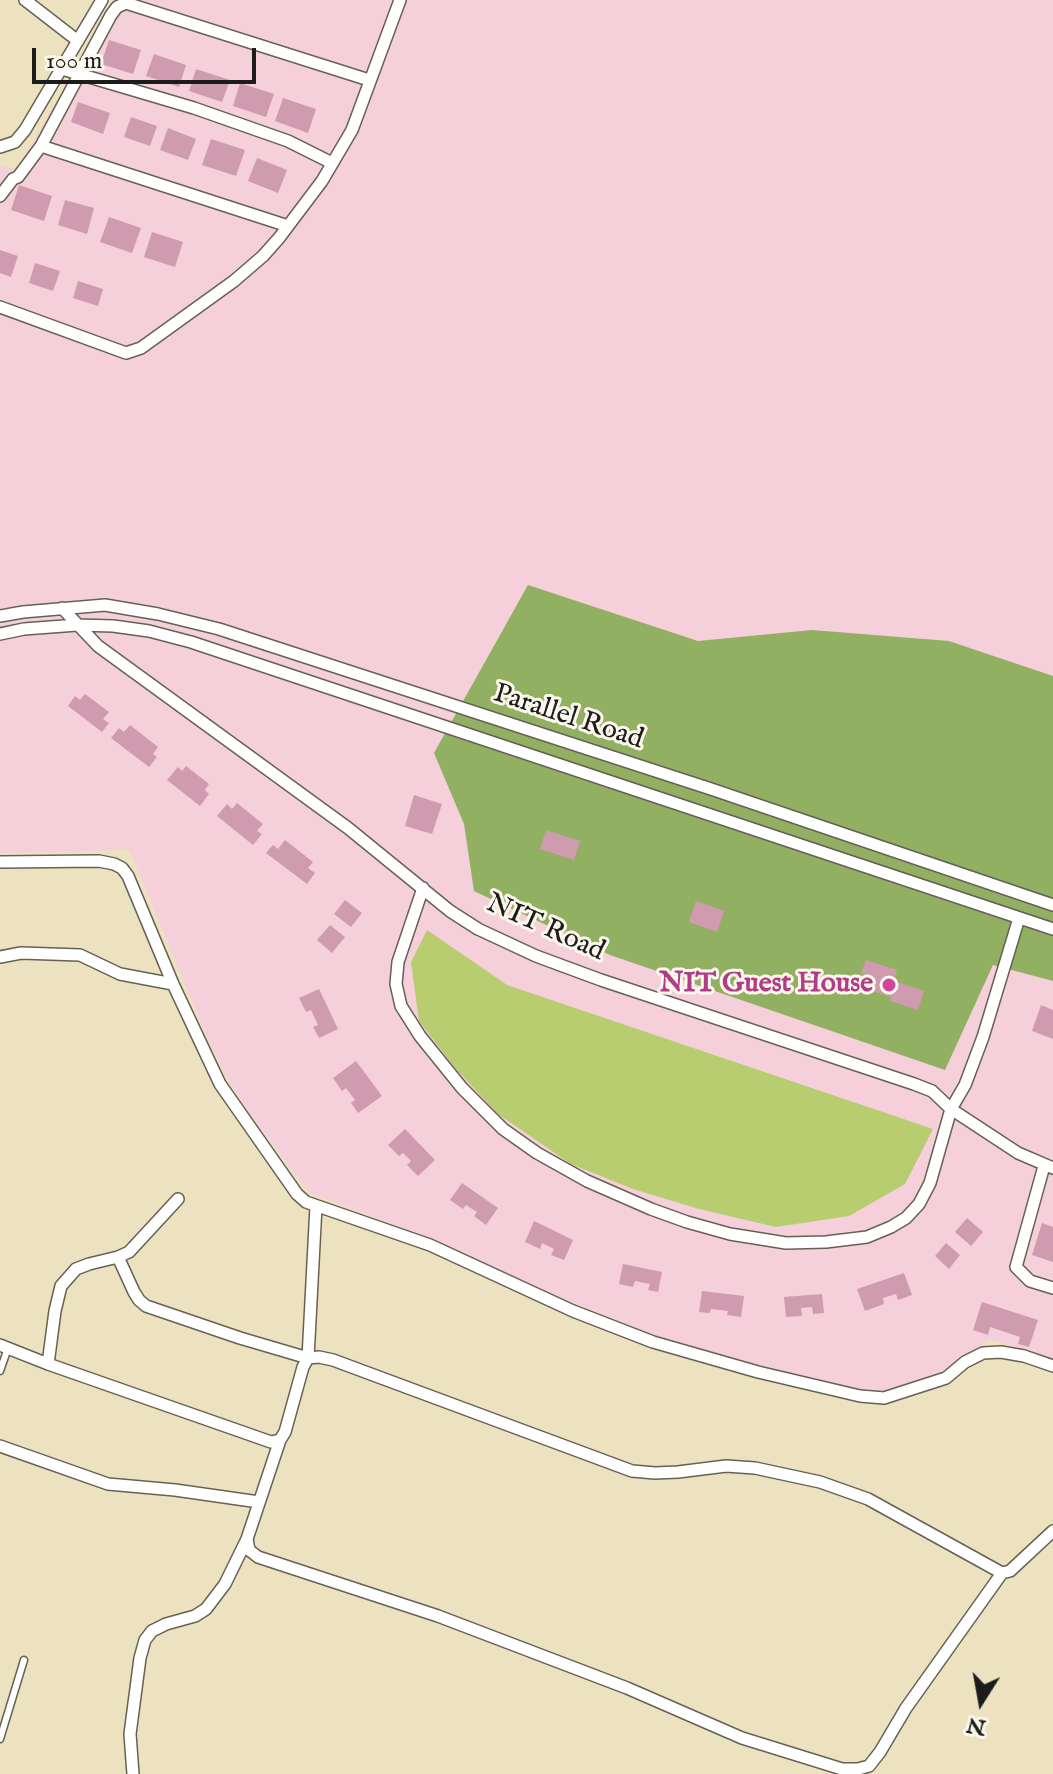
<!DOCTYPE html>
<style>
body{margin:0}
#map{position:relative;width:1053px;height:1774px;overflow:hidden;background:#ece2c0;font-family:"IM FELL English",serif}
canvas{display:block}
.north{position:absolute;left:941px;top:1662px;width:80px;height:80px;-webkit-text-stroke:6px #fbf7ec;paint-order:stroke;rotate:191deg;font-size:22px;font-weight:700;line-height:32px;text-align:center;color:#1c1c1c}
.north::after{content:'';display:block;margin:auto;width:28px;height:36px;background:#1c1c1c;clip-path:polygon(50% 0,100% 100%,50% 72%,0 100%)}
.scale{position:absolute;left:32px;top:48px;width:224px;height:36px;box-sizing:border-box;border:4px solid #1c1c1c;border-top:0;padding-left:10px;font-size:24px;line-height:28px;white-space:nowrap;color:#1c1c1c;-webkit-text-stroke:6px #fbf7ec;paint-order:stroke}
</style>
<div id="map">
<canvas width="1053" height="1774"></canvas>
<div class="north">N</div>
<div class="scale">100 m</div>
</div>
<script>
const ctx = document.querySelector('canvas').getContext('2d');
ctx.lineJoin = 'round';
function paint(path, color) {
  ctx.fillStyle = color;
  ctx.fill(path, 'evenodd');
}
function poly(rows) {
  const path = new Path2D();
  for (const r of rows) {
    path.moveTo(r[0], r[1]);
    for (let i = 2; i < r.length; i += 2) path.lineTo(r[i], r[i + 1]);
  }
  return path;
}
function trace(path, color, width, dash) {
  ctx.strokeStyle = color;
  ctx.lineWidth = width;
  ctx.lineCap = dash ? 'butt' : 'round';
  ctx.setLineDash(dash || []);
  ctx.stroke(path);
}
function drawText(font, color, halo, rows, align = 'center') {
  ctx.font = font + ' "IM FELL English",serif';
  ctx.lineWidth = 6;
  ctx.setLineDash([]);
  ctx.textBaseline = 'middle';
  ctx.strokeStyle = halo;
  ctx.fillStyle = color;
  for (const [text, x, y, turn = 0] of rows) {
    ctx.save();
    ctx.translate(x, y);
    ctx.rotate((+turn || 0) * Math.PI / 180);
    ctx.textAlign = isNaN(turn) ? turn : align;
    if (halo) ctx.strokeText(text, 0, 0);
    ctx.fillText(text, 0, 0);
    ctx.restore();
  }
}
paint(poly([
 [116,0,1053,0,1053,1359,989,1339,942,1375,878,1392,846,1388,697,1349,649,1333,524,1283,446,1244,310,1193,261,1129,227,1079,207,1037,129,850,0,853,0,166,17,169]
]), '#f5cfd9');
paint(poly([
 [427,930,507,985,933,1129,905,1184,849,1216,776,1227,699,1209,633,1189,571,1164,498,1114,456,1069,419,1021,411,962]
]), '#b8cc70');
paint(poly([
 [528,585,698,641,812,630,949,641,1053,676,1053,981,993,965,945,1070,610,955,474,891,464,824,434,753]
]), '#92b062');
paint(poly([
 [109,40,141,50,133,74,101,64],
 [154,54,186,65,179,87,146,76],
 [196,69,230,80,222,102,189,91],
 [240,83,274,94,266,117,233,106],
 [283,98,316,109,308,133,275,121],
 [78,102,110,113,103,134,71,122],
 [131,117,157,126,150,146,124,137],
 [168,128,196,139,188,160,160,150],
 [211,139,245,150,236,176,202,165],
 [257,158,287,170,278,193,248,181],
 [19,185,52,196,44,221,11,210],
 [65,200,94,208,87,234,58,225],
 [109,217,141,228,132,253,100,242],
 [152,232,183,242,175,267,144,257],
 [0,250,18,256,11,277,0,273],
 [35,263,60,271,53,291,29,283],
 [78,281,103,289,98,306,73,298],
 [85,694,109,712,103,719,109,723,102,732,68,706,75,696,80,700],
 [130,725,158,747,153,754,157,757,149,767,111,738,119,728,124,732],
 [186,766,209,784,205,790,209,794,200,806,167,780,178,767,182,771],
 [414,795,442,804,432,834,405,826],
 [237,803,263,824,257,831,262,834,253,845,217,816,227,804,232,809],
 [546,830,580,841,574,860,540,849],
 [285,840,313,862,308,868,315,873,307,884,266,853,273,845,278,849],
 [345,900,362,913,351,927,334,914],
 [696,901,724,911,717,932,689,922],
 [330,925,345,937,332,953,317,940],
 [866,960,897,970,894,981,924,991,918,1010,890,1001,891,997,870,990,874,977,861,973],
 [319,989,338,1029,319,1038,313,1027,318,1025,311,1010,306,1012,299,998],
 [1041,1005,1053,1010,1053,1039,1032,1031],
 [356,1061,382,1096,358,1113,351,1103,355,1100,346,1088,342,1091,333,1078],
 [405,1129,435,1160,418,1176,407,1165,411,1161,403,1153,399,1156,388,1145],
 [462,1183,498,1208,486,1225,474,1216,477,1212,466,1205,463,1209,450,1200],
 [967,1218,983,1232,971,1246,955,1232],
 [534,1221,573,1240,564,1260,551,1255,554,1249,542,1243,540,1249,525,1242],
 [1042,1223,1053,1227,1053,1262,1032,1255],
 [946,1243,960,1255,949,1269,935,1256],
 [623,1264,662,1272,658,1292,648,1290,650,1284,635,1281,633,1287,619,1284],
 [904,1273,912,1295,898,1300,896,1294,883,1298,884,1304,865,1311,857,1289],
 [702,1291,744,1296,741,1317,727,1315,728,1311,711,1309,710,1313,699,1312],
 [822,1294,824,1313,813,1314,812,1307,801,1308,802,1316,786,1317,784,1297],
 [982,1302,1038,1320,1029,1347,1018,1344,1020,1337,990,1327,988,1335,973,1330]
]), '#cf9caf');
const service = poly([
 [0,1371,8,1348],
 [0,1739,24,1660]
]);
const minor = poly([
 [25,0,78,41],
 [62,69,194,108,288,141,332,163],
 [41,146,288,226],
 [0,147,15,142,25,130,102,0],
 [0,196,13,179,18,177,41,146,111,15,117,7,126,3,369,80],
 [0,307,126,353,141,348,234,281,263,256,279,238,322,181,352,130,400,0],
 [62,608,98,646,348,828,450,911,478,929,536,956,601,980,914,1084,932,1091,951,1109,1018,1153,1053,1168],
 [0,616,23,612,105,605,158,614,219,629,711,789,1053,905],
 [0,634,24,629,77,625,113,626,149,631,191,642,1053,929],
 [0,862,99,861,114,864,122,868,128,876,173,984,220,1084,297,1194,306,1202,430,1245,573,1311,653,1342,758,1372,860,1396,884,1398,946,1378,965,1362,983,1353,1001,1352,1024,1356,1053,1366],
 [423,888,398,962,396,984,401,1006,420,1036,462,1088,503,1129,537,1153,587,1181,651,1209,687,1222,730,1234,786,1243,826,1242,867,1237,891,1227,906,1218,919,1204,930,1183,951,1109,965,1085,983,1037,1019,918],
 [0,957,21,953,80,955,120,974,173,984],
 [1044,1166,1016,1267,1030,1281,1053,1288],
 [118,1257,134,1292,139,1300,146,1306,240,1338,308,1358,316,1206],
 [0,1345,48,1364,271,1442,280,1440,285,1432,303,1367,308,1358,319,1357,333,1360,632,1471,655,1473,678,1472,726,1466,755,1468,820,1482,868,1499,1002,1573,1010,1571,1053,1531],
 [48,1364,55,1311,61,1286,76,1269,89,1264,118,1257,129,1252,178,1199],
 [280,1440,247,1539,249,1550,258,1557,438,1616,627,1688,742,1738,842,1769,858,1769,869,1766,880,1752,906,1708,1002,1573],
 [0,1446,108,1484,175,1490,259,1502],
 [133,1774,130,1734,140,1658,145,1640,152,1631,166,1624,195,1616,206,1609,225,1584,247,1539]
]);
trace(service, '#656155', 9);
trace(minor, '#656155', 14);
trace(service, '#fff', 6);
trace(minor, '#fff', 11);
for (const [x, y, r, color] of [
 [889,985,8,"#d1479c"]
]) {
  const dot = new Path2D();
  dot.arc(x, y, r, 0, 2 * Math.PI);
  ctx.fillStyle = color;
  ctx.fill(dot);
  trace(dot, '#fbf7ec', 3);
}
drawText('28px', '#1c1c1c', '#fbf7ec', [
 ["Parallel Road",568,718,18],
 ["NIT Road",545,929,24]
]);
drawText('bold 28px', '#b23c85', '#fbf7ec', [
 ["NIT Guest House",873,985]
], 'right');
</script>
